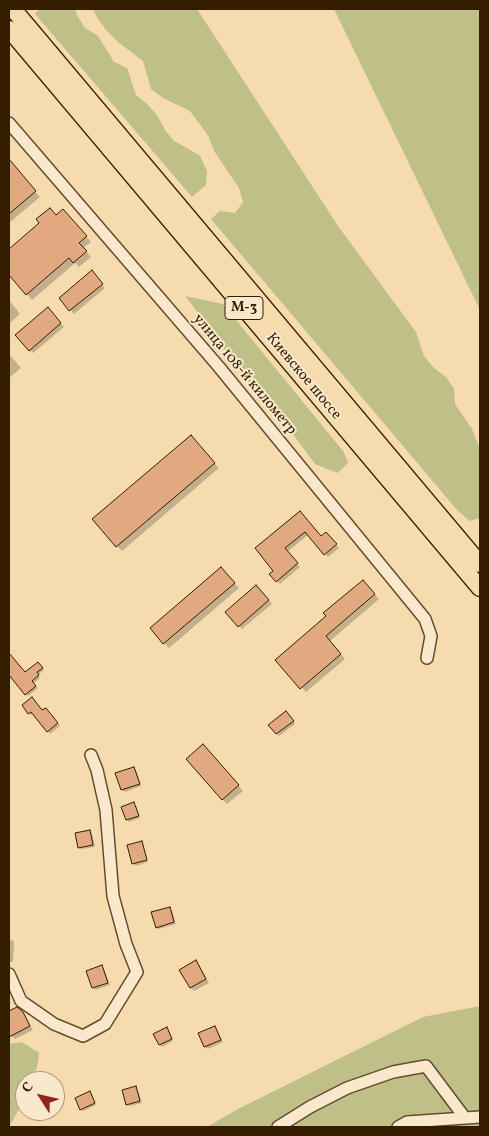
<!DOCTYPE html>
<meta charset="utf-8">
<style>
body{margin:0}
#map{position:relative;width:489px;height:1136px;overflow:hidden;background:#f6dbaf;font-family:Vollkorn,serif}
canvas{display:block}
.frame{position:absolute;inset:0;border:10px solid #351d00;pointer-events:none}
.north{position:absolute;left:15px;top:1071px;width:50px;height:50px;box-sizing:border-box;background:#f9e8cb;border:1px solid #ab977a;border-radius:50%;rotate:305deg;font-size:14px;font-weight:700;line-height:20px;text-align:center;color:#351d00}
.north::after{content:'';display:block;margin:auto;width:18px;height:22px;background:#8f2418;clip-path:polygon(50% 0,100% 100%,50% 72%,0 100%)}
</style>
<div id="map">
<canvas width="489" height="1136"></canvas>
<div class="frame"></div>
<div class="north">С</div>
</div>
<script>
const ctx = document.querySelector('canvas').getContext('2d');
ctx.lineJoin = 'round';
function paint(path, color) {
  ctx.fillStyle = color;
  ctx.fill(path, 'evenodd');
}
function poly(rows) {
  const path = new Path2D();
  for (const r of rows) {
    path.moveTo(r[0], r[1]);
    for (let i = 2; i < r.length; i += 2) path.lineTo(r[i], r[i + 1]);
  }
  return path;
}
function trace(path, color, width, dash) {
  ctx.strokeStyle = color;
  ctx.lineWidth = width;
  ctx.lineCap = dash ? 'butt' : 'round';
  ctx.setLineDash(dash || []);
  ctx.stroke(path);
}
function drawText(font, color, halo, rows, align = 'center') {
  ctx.font = font + ' Vollkorn,serif';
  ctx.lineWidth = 4;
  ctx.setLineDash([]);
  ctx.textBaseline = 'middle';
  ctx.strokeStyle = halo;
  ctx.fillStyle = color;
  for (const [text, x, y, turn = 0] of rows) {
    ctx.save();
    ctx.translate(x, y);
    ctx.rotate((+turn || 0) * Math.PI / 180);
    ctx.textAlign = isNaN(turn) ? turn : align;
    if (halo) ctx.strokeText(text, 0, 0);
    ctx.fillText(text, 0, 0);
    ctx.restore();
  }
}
paint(poly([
 [39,9,75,9,77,15,85,28,98,36,114,62,127,68,136,95,147,104,157,115,165,130,174,141,187,148,200,156,207,171,206,185,192,197,35,14],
 [93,9,197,9,338,226,416,332,424,356,434,368,446,377,454,389,455,404,472,429,480,449,480,518,470,521,458,511,211,219,220,211,235,213,243,202,239,188,214,151,209,137,190,111,163,98,151,89,143,61,118,42,107,31,98,19],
 [334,9,480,9,480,310],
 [185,296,223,304,343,451,348,462,344,467,337,473,315,464,276,411,257,393,238,369,214,333],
 [480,1006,480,1127,207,1127,236,1110,423,1017],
 [22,1042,39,1053,37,1068,32,1081,25,1081,25,1099,9,1127,9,1044]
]), '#bfbf88');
paint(poly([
 [12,165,40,197,9,223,9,168],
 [68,215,91,242,83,248,91,257,79,267,75,263,32,300,9,273,9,251,41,223],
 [95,276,105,288,74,314,60,298],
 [9,300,20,314,9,324],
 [51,312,64,327,33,353,30,350],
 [9,354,21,368,9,378],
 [196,442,219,468,122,551,117,546],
 [303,516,321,538,329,537,339,548,328,557,309,534,287,552,300,567,280,584,271,574,275,571,256,548],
 [226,574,239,588,169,648,164,643],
 [367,586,379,599,330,641,345,659,306,692,277,660],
 [260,590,272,604,242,629,239,626],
 [9,654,25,674,38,664,44,670,38,675,40,678,33,684,38,688,28,696,12,677,11,679,9,677],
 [23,706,43,712,48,711,60,726,50,734,34,713,31,715],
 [288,715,295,724,279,736,270,725],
 [208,751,243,791,227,804,222,799],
 [134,768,136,770,141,786,125,792,122,790,117,774],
 [133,804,136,806,140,818,129,822,127,820],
 [90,831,92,833,95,847,81,849,79,847],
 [141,843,143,845,148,862,136,866,133,863],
 [169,908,172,910,176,924,159,929,157,927],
 [9,940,12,940,14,943,13,962,9,962],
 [195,962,199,965,209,983,194,991,191,988,181,970],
 [102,967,104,969,110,985,95,990,93,988],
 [17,1009,26,1017,33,1030,15,1039,12,1036,9,1038,9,1013],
 [215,1027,217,1029,223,1042,208,1049,205,1047,200,1034],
 [169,1031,173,1041,162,1047,160,1045],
 [136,1087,138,1090,142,1103,130,1106,127,1104],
 [90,1093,92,1095,96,1105,83,1111,81,1109]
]), '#0003');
const building = poly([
 [9,159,36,191,9,214,9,159],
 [50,208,56,215,63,209,87,236,79,243,87,251,73,263,69,258,26,295,9,275,9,249,39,223,36,219,50,208],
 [92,270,103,284,69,311,59,298,92,270],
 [48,307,61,323,29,351,15,335,48,307],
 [191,435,215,463,116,547,92,519,191,435],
 [300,511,321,536,326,532,337,544,324,555,305,532,285,548,298,563,276,582,269,574,273,571,255,548,300,511],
 [221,567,235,583,163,644,150,628,221,567],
 [363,580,375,594,326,636,341,654,300,689,275,660,326,616,323,613,363,580],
 [256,585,269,600,238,627,225,612,256,585],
 [9,653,25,672,38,662,43,668,37,672,39,675,32,681,36,686,25,695,9,675,9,653],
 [32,697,42,710,46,708,58,723,47,732,31,712,28,714,22,705,32,697],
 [286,711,294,721,276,734,268,725,286,711],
 [203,744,239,785,222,800,186,759,203,744],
 [134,767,140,784,121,790,115,773,134,767],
 [134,802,139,816,126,820,121,807,134,802],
 [90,830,93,845,78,848,75,833,90,830],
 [142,841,147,860,132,864,127,845,142,841],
 [170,907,174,922,156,928,151,912,170,907],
 [196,960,206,979,190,988,179,970,196,960],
 [102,965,108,983,92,988,86,971,102,965],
 [17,1007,23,1012,30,1026,9,1037,9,1011,17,1007],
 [215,1026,221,1040,204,1047,198,1033,215,1026],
 [167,1027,172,1039,159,1045,153,1034,167,1027],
 [136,1086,140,1101,126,1105,122,1090,136,1086],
 [90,1091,95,1103,80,1110,75,1098,90,1091]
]);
paint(building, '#e1a980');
trace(building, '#351d00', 1);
const minor = poly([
 [9,123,219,367,425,619,431,636,427,658],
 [9,974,21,1001,54,1024,83,1036,105,1024,137,972,126,944,113,896,106,810,97,770,91,755],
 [278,1127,310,1107,347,1088,393,1072,426,1066,465,1118],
 [398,1127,407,1122,480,1117]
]);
const highway = poly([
 [13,9,480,564],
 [9,29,480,588]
]);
trace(minor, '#654c2c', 14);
trace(highway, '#351d00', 19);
trace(minor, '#f9e8cb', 11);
trace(highway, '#f6dbaf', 16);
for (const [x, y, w] of [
 [244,308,38]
]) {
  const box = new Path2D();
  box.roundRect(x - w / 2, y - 11.5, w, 23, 4);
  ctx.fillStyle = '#f9e8cb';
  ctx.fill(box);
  trace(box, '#351d00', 1);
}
drawText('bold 14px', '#351d00', null, [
 ["М-3",244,308]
]);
drawText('15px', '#351d00', '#f9e8cb', [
 ["улица 108-й километр",244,375,50],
 ["Киевское шоссе",303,377,50]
]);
</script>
